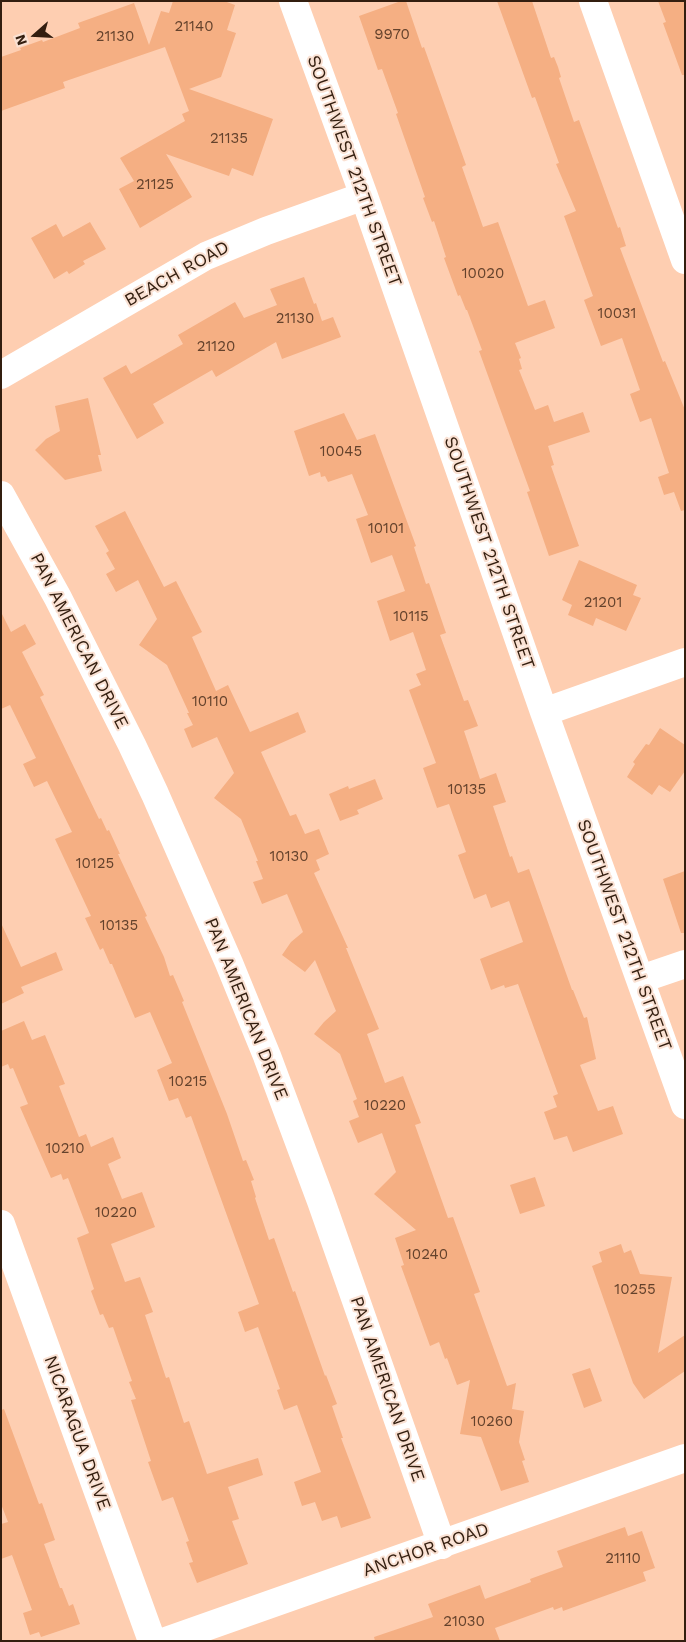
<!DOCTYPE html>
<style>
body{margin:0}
#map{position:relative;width:686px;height:1642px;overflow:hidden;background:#feceb1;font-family:"Work Sans",sans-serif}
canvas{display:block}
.frame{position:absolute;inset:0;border:2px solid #331e0f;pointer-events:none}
.north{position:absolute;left:10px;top:10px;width:50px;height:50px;-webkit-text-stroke:4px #fae1d3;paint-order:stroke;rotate:251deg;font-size:14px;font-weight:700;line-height:20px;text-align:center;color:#331e0f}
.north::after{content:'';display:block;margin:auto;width:18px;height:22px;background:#331e0f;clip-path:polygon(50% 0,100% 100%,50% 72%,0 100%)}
</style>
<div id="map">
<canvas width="686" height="1642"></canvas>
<div class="frame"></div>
<div class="north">N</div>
</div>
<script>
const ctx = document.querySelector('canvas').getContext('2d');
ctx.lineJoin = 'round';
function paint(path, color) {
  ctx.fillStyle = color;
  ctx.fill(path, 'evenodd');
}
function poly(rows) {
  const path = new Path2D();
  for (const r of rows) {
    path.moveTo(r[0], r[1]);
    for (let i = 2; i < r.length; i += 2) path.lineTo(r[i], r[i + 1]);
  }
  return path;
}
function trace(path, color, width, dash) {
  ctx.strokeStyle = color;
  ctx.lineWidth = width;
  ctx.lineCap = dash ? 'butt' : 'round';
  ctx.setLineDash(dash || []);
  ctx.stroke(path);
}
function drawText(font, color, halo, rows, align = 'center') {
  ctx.font = font + ' "Work Sans",sans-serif';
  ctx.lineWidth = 4;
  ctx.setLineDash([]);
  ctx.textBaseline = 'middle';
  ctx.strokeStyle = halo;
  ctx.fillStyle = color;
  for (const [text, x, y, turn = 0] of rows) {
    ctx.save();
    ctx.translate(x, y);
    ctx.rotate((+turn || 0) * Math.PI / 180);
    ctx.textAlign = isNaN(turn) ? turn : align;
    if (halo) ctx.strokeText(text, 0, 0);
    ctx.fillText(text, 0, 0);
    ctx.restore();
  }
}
paint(poly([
 [173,1,224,1,235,5,227,30,236,33,221,77,189,89,273,119,253,176,232,168,229,176,166,154,192,197,140,228,119,189,134,181,120,158,185,121,182,114,189,111,165,47,63,82,65,88,1,111,1,57,21,50,20,48,42,40,43,42,80,28,78,23,134,3,149,45,161,11,169,13],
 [401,1,406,1,422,48,424,47,466,165,462,167,483,227,498,222,528,306,545,300,555,328,515,343,521,358,519,359,522,369,519,370,535,410,548,405,554,422,583,412,590,432,548,446,554,465,551,466,579,546,549,556,527,492,530,491,479,351,482,350,467,310,466,310,460,295,458,296,444,258,446,257,434,221,432,222,423,198,425,197,396,114,398,113,382,69,378,70,359,16],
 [497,1,532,1,551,58,554,57,558,67,561,77,559,78,574,122,579,120,618,228,620,227,626,246,620,248,663,362,665,361,685,410,685,510,681,511,674,492,664,495,658,477,669,473,651,418,640,422,630,394,640,390,622,338,601,346,584,300,593,296,564,216,576,211,556,164,559,163,535,97,532,98],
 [658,1,685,1,685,75,682,75,663,23,666,22],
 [90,222,106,249,83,261,85,264,69,274,67,271,54,279,31,238,56,224,63,237],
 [304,277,314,304,316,303,322,321,333,317,341,337,282,359,276,342,216,377,212,370,153,404,164,423,137,439,103,378,126,365,131,374,183,344,178,335,235,302,244,318,277,305,270,289],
 [88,398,101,455,98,455,102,471,65,480,35,450,46,439,60,431,55,406],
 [344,413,357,440,375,434,416,546,414,547,426,584,429,583,446,633,440,635,464,701,468,700,478,726,464,731,480,779,496,773,506,802,493,806,510,857,512,856,518,873,529,869,572,990,573,990,584,1018,587,1017,596,1059,580,1065,598,1111,613,1106,623,1134,573,1152,567,1136,554,1140,544,1112,557,1107,553,1096,558,1094,518,984,505,988,504,985,491,990,480,959,523,942,509,901,491,908,486,894,474,899,458,855,466,852,449,804,437,808,423,768,436,763,409,690,421,685,416,674,426,670,413,632,390,641,377,601,405,591,392,555,371,563,356,519,368,515,352,474,328,482,325,476,321,477,320,472,309,476,294,431],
 [125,511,164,587,176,581,202,632,192,637,216,691,228,685,250,732,298,712,306,732,261,752,290,816,296,814,305,834,319,829,329,854,316,860,320,870,314,873,348,948,346,948,379,1029,367,1034,385,1083,403,1076,421,1123,415,1125,448,1218,453,1217,480,1292,474,1294,507,1386,516,1383,512,1409,524,1411,519,1442,525,1460,522,1461,529,1482,501,1491,481,1437,460,1434,470,1380,457,1385,447,1358,445,1359,439,1342,430,1346,401,1266,404,1265,395,1238,416,1230,374,1194,396,1172,382,1133,358,1143,349,1121,359,1117,353,1101,357,1099,340,1054,314,1034,324,1022,336,1011,315,960,305,972,282,955,291,942,303,932,287,894,262,904,253,882,263,879,256,861,258,861,241,819,214,798,234,773,217,737,192,748,184,729,193,725,187,713,189,713,167,665,139,645,157,619,138,580,116,592,106,574,115,569,106,553,109,551,95,526],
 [579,560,637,585,633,595,641,598,626,631,596,618,593,626,568,615,572,605,562,600],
 [1,612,11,632,25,624,36,644,22,652,44,695,40,697,99,819,101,818,107,831,109,830,120,854,118,854,147,916,145,917,164,957,170,976,173,975,184,1001,182,1002,227,1114,243,1161,246,1160,254,1180,251,1181,256,1197,255,1198,269,1240,274,1238,293,1292,295,1291,325,1376,326,1375,337,1404,332,1406,343,1438,341,1438,371,1518,341,1528,337,1516,322,1521,315,1502,302,1506,294,1482,321,1472,297,1405,284,1410,277,1390,280,1389,258,1327,245,1332,238,1312,259,1304,191,1116,186,1118,178,1098,169,1101,157,1070,172,1063,150,1012,135,1018,112,964,110,964,103,948,100,950,85,918,91,916,55,839,72,832,47,781,34,787,23,764,36,758,10,705,1,709],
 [660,728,685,745,685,771,670,792,659,785,652,795,627,777,635,764,633,762,646,744,649,745],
 [375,779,383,799,357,810,359,814,340,821,329,794,348,786,349,789],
 [685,871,685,933,681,933,663,879],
 [1,923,21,967,56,952,63,970,21,987,24,993,1,1004],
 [24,1021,32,1040,45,1035,65,1084,59,1086,79,1137,86,1134,91,1147,113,1137,121,1158,108,1164,122,1199,142,1192,155,1227,111,1244,125,1282,140,1277,153,1312,145,1315,166,1378,169,1377,184,1423,189,1421,207,1474,258,1458,263,1475,228,1487,239,1519,232,1521,248,1564,197,1583,189,1563,193,1562,186,1542,189,1541,173,1497,162,1501,148,1462,151,1461,131,1400,136,1399,129,1382,132,1381,113,1327,109,1328,103,1314,100,1315,91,1291,94,1289,77,1238,89,1233,68,1178,63,1180,61,1174,51,1178,20,1107,28,1104,13,1068,10,1069,8,1064,1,1067,1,1031],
 [535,1177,545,1206,520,1214,510,1185],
 [621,1244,624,1253,631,1250,640,1274,672,1277,658,1353,685,1335,685,1371,644,1399,633,1383,592,1266,602,1262,599,1252],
 [590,1368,602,1401,584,1408,572,1374],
 [4,1409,39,1504,42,1503,55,1540,44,1544,60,1588,62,1588,69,1606,73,1604,80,1624,41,1637,39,1632,30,1635,23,1613,32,1610,12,1555,1,1559,1,1524,8,1522,1,1504,1,1410],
 [625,1527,628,1536,642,1531,655,1568,643,1572,646,1581,563,1611,562,1607,554,1610,553,1607,495,1628,500,1641,375,1641,374,1637,433,1617,428,1604,480,1585,485,1599,531,1582,530,1579,563,1567,557,1551]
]), '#f5af83');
trace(poly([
 [293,1,364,196,544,712,685,1105],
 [593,1,685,260],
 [1,375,206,256,266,231,364,196],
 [1,495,58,598,132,745,155,794,229,963,267,1056,321,1201,442,1545],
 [544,712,685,662],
 [641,979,685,964],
 [1,1224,152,1641],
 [166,1641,685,1458]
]), '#fff', 28);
drawText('15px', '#64422c', null, [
 ["21140",194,27],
 ["9970",392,35],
 ["21130",115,37],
 ["21135",229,139],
 ["21125",155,185],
 ["10020",483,274],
 ["10031",617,314],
 ["21130",295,319],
 ["21120",216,347],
 ["10045",341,452],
 ["10101",386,529],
 ["21201",603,603],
 ["10115",411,617],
 ["10110",210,702],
 ["10135",467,790],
 ["10130",289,857],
 ["10125",95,864],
 ["10135",119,926],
 ["10215",188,1082],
 ["10220",385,1106],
 ["10210",65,1149],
 ["10220",116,1213],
 ["10240",427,1255],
 ["10255",635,1290],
 ["10260",492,1422],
 ["21110",623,1559],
 ["21030",464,1622]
]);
drawText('18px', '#331e0f', '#fae1d3', [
 ["SOUTHWEST 212TH STREET",354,171,70],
 ["BEACH ROAD",177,274,-29],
 ["SOUTHWEST 212TH STREET",489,553,71],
 ["PAN AMERICAN DRIVE",79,641,63],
 ["SOUTHWEST 212TH STREET",624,935,70],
 ["PAN AMERICAN DRIVE",246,1009,68],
 ["PAN AMERICAN DRIVE",387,1389,71],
 ["NICARAGUA DRIVE",77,1433,70],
 ["ANCHOR ROAD",426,1550,-19]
]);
</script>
